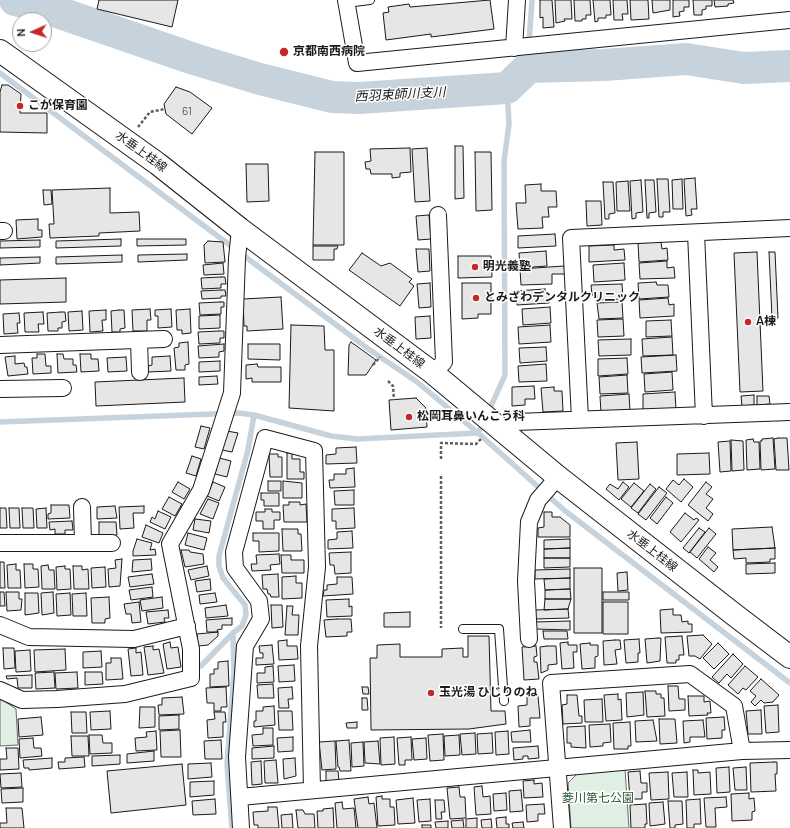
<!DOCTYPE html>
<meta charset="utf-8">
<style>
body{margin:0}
#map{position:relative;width:790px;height:828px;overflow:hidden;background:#fff;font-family:Manrope,sans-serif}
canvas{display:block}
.north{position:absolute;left:12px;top:12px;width:40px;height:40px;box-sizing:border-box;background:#fff;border:1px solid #a3a3a3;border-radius:50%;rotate:267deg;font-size:11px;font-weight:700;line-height:16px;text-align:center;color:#1a1a1a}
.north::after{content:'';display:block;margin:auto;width:14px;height:18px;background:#c62828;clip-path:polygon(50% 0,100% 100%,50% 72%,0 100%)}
</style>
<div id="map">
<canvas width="790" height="828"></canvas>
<div class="north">N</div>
</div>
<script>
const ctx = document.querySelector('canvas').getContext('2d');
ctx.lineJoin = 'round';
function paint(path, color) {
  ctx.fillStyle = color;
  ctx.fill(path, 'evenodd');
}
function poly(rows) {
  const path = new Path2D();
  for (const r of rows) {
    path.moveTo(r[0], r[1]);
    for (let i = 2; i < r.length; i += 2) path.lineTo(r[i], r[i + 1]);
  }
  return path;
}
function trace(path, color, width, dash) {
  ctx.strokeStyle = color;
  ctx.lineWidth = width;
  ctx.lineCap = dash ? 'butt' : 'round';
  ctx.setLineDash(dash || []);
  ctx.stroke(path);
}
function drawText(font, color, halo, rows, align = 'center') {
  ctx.font = font + ' Manrope,"Noto Sans JP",sans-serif';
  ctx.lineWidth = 3;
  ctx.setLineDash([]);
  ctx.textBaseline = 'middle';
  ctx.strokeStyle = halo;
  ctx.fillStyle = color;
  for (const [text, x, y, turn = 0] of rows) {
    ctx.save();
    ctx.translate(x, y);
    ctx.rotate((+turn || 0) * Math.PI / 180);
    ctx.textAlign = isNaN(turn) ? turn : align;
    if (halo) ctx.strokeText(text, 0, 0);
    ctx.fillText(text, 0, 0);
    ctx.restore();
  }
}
const green = poly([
 [0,698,16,709,18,745,0,746,0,698],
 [625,769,629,828,571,828,568,783,579,772,625,769]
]);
paint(green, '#e0efe3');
trace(green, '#6a6a6a', 1);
trace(poly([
 [529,67,528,58,532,0],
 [0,73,367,348,417,382,478,433,484,421],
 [488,413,505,375,504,161,509,124,507,88],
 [0,422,239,413,254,415,331,436,357,439,478,433,564,510,790,683],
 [201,666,233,633],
 [232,828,227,764,234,672,233,633,242,626,246,615,245,605,223,578,219,566,219,556,248,450,254,415]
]), '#c6d2dc', 5.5);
trace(poly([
 [15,0,43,7,194,59,260,79,332,97,359,98,507,88,529,67,604,65,686,59,744,68,790,66]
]), '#c6d2dc', 32);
const building = poly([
 [99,0,178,0,172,27,97,9,99,0],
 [490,0,494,29,431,37,431,34,386,40,383,13,389,12,388,7,409,4,410,7,490,0],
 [540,0,552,0,554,27,543,28,543,17,540,18,540,0],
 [555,0,571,0,572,19,564,19,565,21,556,23,555,0],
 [574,0,590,0,591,15,586,15,586,19,582,19,582,21,575,21,574,0],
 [593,0,610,0,611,15,606,15,606,18,598,18,598,21,595,22,593,0],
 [613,0,627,0,628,14,622,14,623,20,614,20,613,0],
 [630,0,648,0,649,19,631,20,630,0],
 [652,0,670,0,670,10,653,13,652,0],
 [673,0,689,0,689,7,684,7,684,11,679,12,680,16,673,17,673,0],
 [693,0,712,0,712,6,706,6,706,9,702,10,702,15,694,15,693,0],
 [714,0,733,0,734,3,728,4,728,6,715,7,714,0],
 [2,85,8,85,21,94,20,113,47,113,47,133,0,132,0,92,2,85],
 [176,87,190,92,212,108,192,134,166,114,164,104,176,87],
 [455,146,463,146,464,198,455,199,455,146],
 [410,148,411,172,400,173,400,177,392,178,392,174,371,174,370,169,366,169,365,162,371,161,370,149,410,148],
 [427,148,430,201,415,202,412,149,427,148],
 [315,152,344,152,344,245,313,245,315,152],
 [475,152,491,152,492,210,476,211,475,152],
 [246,164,268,164,269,201,247,202,246,164],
 [695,178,697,209,691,209,692,215,686,216,684,179,695,178],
 [657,179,668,179,670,212,663,212,663,217,659,217,657,179],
 [682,179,683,209,673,209,672,180,682,179],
 [641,180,643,212,636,213,636,218,632,219,630,181,641,180],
 [645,180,654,180,656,212,649,213,649,218,647,218,645,180],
 [628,181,630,211,617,211,616,182,628,181],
 [603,182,613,182,615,213,609,214,609,219,605,219,603,182],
 [541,184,541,191,556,191,557,207,548,207,549,217,542,217,543,228,518,229,516,203,526,203,525,185,541,184],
 [110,188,110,213,139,212,140,231,99,233,99,236,50,238,49,224,54,224,52,190,110,188],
 [43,190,51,190,52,204,44,205,43,190],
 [586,201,601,201,602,225,587,226,586,201],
 [429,215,431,239,418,240,416,216,429,215],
 [38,219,38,230,42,230,42,237,17,239,16,220,38,219],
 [555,234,556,246,518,248,518,236,555,234],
 [121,239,121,246,56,248,56,241,121,239],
 [137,239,186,239,186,245,137,246,137,239],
 [40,240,40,247,0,248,0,241,40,240],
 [208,241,223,242,225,262,205,263,204,245,208,241],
 [661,242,662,249,667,248,668,260,639,262,638,243,661,242],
 [614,245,614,250,624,249,625,260,589,262,589,246,614,245],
 [313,246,338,246,337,249,334,249,334,260,313,260,313,246],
 [416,249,429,249,430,271,418,272,416,249],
 [546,251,547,266,520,268,519,253,546,251],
 [757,252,763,391,740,392,734,253,757,252],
 [769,252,775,252,778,318,772,318,769,252],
 [362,253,381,266,390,263,412,279,409,282,414,286,400,306,349,270,362,253],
 [187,254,187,260,138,262,138,255,187,254],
 [122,255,122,262,56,264,56,257,122,255],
 [458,256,491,256,492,277,458,278,458,256],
 [40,257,40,263,0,265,0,258,40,257],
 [667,261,667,268,674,267,675,278,640,279,639,263,667,261],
 [223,263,224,274,204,275,203,265,223,263],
 [624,263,625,280,594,282,593,265,624,263],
 [564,266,565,274,552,274,552,284,521,285,520,269,564,266],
 [221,277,225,277,226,284,221,284,221,288,202,289,201,278,221,277],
 [66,278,66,302,0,304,0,280,66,278],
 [656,282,657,285,668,285,669,297,639,299,638,283,656,282],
 [430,283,431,307,419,308,417,284,430,283],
 [462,283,491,283,491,314,478,314,478,318,462,319,462,283],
 [622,284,623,299,597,300,597,295,592,295,591,285,622,284],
 [545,289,545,294,548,294,549,303,517,305,516,291,545,289],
 [221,290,225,290,226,296,221,296,221,298,202,299,201,291,221,290],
 [281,297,283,329,247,331,247,326,244,326,243,299,281,297],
 [668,298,669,305,674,304,674,316,640,318,639,300,668,298],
 [220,302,224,302,224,307,221,307,221,314,200,315,199,303,220,302],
 [622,302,623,318,599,319,597,303,622,302],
 [550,307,551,323,523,325,522,309,550,307],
 [150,309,151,320,147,320,147,331,133,331,132,310,150,309],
 [171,309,172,327,158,328,158,316,155,316,155,310,171,309],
 [190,309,191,333,182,334,182,330,177,330,176,310,190,309],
 [106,310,106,320,102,320,103,331,90,332,89,311,106,310],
 [119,310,124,310,125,328,120,329,120,332,112,332,111,311,119,310],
 [82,311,83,330,69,331,68,312,82,311],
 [43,312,44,324,38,324,39,332,25,332,24,313,43,312],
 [61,312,65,312,66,321,62,322,62,328,58,328,58,331,48,331,47,313,61,312],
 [19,313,20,323,17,323,18,333,4,334,3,314,19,313],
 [220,315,220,328,199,329,199,316,220,315],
 [430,316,431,338,416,339,415,317,430,316],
 [623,319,624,336,598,337,597,320,623,319],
 [671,320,672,336,646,337,646,321,671,320],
 [291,325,324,326,325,350,334,350,334,411,289,408,291,325],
 [550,325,551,342,519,344,518,327,550,325],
 [219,331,224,331,224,338,220,338,220,343,199,344,198,332,219,331],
 [672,337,673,355,643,356,642,339,672,337],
 [631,339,631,355,599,356,598,340,631,339],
 [188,342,189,364,185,365,185,370,176,370,174,348,179,347,179,343,188,342],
 [351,342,376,360,366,375,348,375,349,345,351,342],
 [224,344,224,351,219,352,219,357,199,358,198,346,224,344],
 [248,344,280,344,280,360,248,359,248,344],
 [546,347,547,361,520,363,519,348,546,347],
 [37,354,45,354,46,366,51,366,51,373,33,374,32,358,37,358,37,354],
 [57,354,63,354,64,359,73,359,73,365,76,365,77,372,58,373,57,354],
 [80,354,91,354,91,359,98,359,99,371,81,372,80,354],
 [676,355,677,371,642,373,641,357,676,355],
 [15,356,15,364,24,363,25,367,27,367,28,374,8,376,5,357,15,356],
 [170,356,171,371,148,372,148,366,152,365,152,357,170,356],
 [126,357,127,371,108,372,107,358,126,357],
 [627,358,628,374,598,376,598,359,627,358],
 [220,361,220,371,199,372,199,362,220,361],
 [257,364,258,367,281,367,281,382,252,382,252,378,246,379,246,365,257,364],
 [546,364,547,381,519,382,518,366,546,364],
 [672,372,673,390,645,392,644,374,672,372],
 [627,375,628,393,600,394,599,377,627,375],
 [217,376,218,384,199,385,199,377,217,376],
 [184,378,185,402,96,406,95,382,184,378],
 [534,386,535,399,525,399,525,405,512,406,512,387,534,386],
 [554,387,554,391,562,391,563,411,543,412,541,388,554,387],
 [675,392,676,410,643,412,643,394,675,392],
 [629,394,630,411,601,413,600,396,629,394],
 [754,395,754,405,742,406,741,396,754,395],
 [757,396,769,396,770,404,757,405,757,396],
 [416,398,426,408,427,427,391,430,389,400,416,398],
 [201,426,210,428,204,449,195,447,201,426],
 [227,431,238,433,232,452,222,450,227,431],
 [773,438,775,469,761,470,760,441,762,441,762,439,773,438],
 [778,438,787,438,789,470,776,470,774,439,778,438],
 [753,439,754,442,759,442,760,469,747,470,746,440,753,439],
 [731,440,743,441,744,470,732,471,731,440],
 [730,441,731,471,720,472,718,442,730,441],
 [637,442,639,479,618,480,616,443,637,442],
 [356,447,357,463,326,464,326,455,336,454,336,448,356,447],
 [287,453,292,453,292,459,300,459,300,472,304,472,304,479,287,479,287,453],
 [709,453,710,474,677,475,677,454,709,453],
 [269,454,278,454,278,457,282,457,282,477,270,477,269,454],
 [192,456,201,459,196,476,186,473,192,456],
 [219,458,231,461,227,477,215,474,219,458],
 [354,468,355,487,330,488,329,480,334,480,334,474,346,474,346,469,354,468],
 [684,479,693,487,681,502,666,489,673,480,679,485,684,479],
 [268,481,281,481,281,491,268,491,268,481],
 [283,481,302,483,302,498,283,498,283,481],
 [178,482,190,489,184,499,172,492,178,482],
 [213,482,225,487,219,501,207,496,213,482],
 [623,482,629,487,619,500,606,489,610,484,618,489,623,482],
 [706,482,712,487,706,494,713,499,706,508,713,514,708,521,688,505,706,482],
 [634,483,644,491,631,507,621,499,634,483],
 [650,484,656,489,638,513,631,508,650,484],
 [659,487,667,493,646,520,638,514,659,487],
 [354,490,354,505,335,505,334,491,354,490],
 [261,493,279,493,279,506,264,506,264,500,261,500,261,493],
 [169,497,182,504,175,516,162,509,169,497],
 [666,497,673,503,657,524,650,518,666,497],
 [208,499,219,503,213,519,200,514,208,499],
 [289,502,300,502,300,505,306,504,307,522,284,522,283,505,289,505,289,502],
 [51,505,69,505,70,518,48,519,48,514,51,513,51,505],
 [115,506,117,518,97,519,97,507,115,506],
 [144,506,144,513,133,513,134,528,120,529,119,507,144,506],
 [0,508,6,508,7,528,0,528,0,508],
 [9,508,19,508,20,528,10,528,9,508],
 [22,508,33,508,34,528,23,528,22,508],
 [46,508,47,528,37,528,36,509,46,508],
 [354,508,355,528,336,529,336,521,332,521,332,509,354,508],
 [265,509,272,509,272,512,280,512,280,520,274,520,274,529,263,529,263,521,256,521,256,512,265,512,265,509],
 [158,511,171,517,165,529,150,522,152,517,155,519,158,511],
 [544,512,552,512,552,517,560,517,570,525,570,537,538,537,538,528,544,527,544,512],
 [685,513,694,520,696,518,699,520,681,542,670,532,685,513],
 [195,519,211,521,209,533,193,530,195,519],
 [72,521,73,530,65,530,65,534,55,534,55,529,50,530,49,522,72,521],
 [99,522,116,522,117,535,99,536,99,522],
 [146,525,163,533,159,543,142,537,146,525],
 [772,527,775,548,733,550,732,529,772,527],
 [699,528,705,532,689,553,683,548,699,528],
 [709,528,716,534,697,558,690,552,709,528],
 [282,529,298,529,298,534,301,534,302,551,283,551,282,529],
 [352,531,353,548,328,549,328,540,337,539,337,532,352,531],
 [188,533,207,538,204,550,185,545,188,533],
 [253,533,279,533,279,551,259,552,259,541,253,541,253,533],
 [137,539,152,543,150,550,155,549,156,555,133,556,133,551,137,539],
 [570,539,570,548,544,549,544,540,570,539],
 [708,547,716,553,710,560,718,567,714,572,699,559,708,547],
 [570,548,570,558,544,558,544,549,570,548],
 [775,548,775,559,770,559,770,562,746,563,746,558,734,559,733,550,775,548],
 [181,550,189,550,190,552,203,554,204,564,185,567,181,550],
 [351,552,351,573,335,574,334,565,330,565,329,553,351,552],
 [279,554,280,564,270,565,271,570,252,571,251,564,257,564,256,555,279,554],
 [281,555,291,555,291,560,304,560,304,573,282,573,281,555],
 [544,558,570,558,570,567,544,568,544,558],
 [122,559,120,586,109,587,108,569,116,568,115,560,122,559],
 [151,559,152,570,132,572,133,560,151,559],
 [0,562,4,562,5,588,0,588,0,562],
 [775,563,775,573,746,574,746,564,775,563],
 [16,564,16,570,20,570,21,588,8,588,7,565,16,564],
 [24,564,33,564,33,569,38,569,39,587,25,588,24,564],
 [48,565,49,570,54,570,55,589,42,589,41,566,48,565],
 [65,566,65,569,70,569,71,589,57,590,56,567,65,566],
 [73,566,82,566,82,570,88,569,89,589,74,589,73,566],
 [207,566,209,576,191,580,188,570,207,566],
 [105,567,106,587,92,588,91,568,105,567],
 [574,568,602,568,602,633,574,633,574,568],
 [570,569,570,578,535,579,535,570,570,569],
 [627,572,628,590,618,591,617,573,627,572],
 [152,574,154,584,130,587,128,577,152,574],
 [278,574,279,597,271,597,270,594,268,594,267,589,263,589,262,575,278,574],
 [296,576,296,583,302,583,302,598,282,599,282,577,296,576],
 [337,577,352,577,353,594,323,596,324,590,327,590,327,585,337,584,337,577],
 [570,578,570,589,545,590,544,579,570,578],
 [210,579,211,590,197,592,195,581,210,579],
 [152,587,153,597,131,600,129,590,152,587],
 [570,589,571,599,545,599,545,590,570,589],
 [0,592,4,592,5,606,0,606,0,592],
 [6,592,19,592,19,599,22,599,21,610,7,611,6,592],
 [53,592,54,613,42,615,41,593,53,592],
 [603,592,629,592,629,600,603,600,603,592],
 [25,593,38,593,39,613,25,615,25,593],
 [70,593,71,615,57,616,56,594,70,593],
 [86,593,87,616,73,616,72,594,86,593],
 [215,593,217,602,200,604,199,595,215,593],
 [109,597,110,618,105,619,105,623,92,623,91,598,109,597],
 [162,597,163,608,142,611,140,600,162,597],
 [349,599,349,607,352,606,352,616,327,617,326,600,349,599],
 [545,599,571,599,568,609,544,610,545,599],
 [139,602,141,622,132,623,131,614,126,614,124,604,139,602],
 [603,602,628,602,628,634,603,634,603,602],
 [226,605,228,616,206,618,205,608,226,605],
 [271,605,282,605,283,627,272,628,271,605],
 [287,606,293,606,292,615,299,615,298,635,285,635,287,606],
 [568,609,569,618,535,619,535,610,568,609],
 [673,609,673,615,681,615,682,622,688,621,688,624,692,624,692,632,661,633,660,610,673,609],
 [168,610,169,618,164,618,165,622,148,624,146,612,168,610],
 [410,612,410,627,384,627,384,613,410,612],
 [232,618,232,625,222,625,222,629,217,630,218,632,207,632,206,620,232,618],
 [337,619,351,619,352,632,347,632,347,636,326,637,324,620,337,619],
 [570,621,570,630,534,629,534,622,570,621],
 [543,631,567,631,568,639,544,639,543,631],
 [218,632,218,636,208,645,198,646,197,634,218,632],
 [703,635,712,644,700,659,695,656,689,656,687,636,703,635],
 [468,636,489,636,491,711,505,711,506,724,469,729,371,730,370,658,377,658,377,645,400,644,400,657,442,657,442,649,463,648,463,657,468,657,468,636],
 [682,636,684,655,679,655,679,660,676,660,676,663,667,663,665,637,682,636],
 [658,638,661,638,660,661,647,663,645,639,658,638],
 [639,639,640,653,638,653,638,662,626,663,624,640,639,639],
 [287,640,287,646,297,646,298,659,279,660,278,641,287,640],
 [615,640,620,640,621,649,615,650,617,664,604,665,603,641,615,640],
 [170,642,171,648,178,647,181,667,167,669,163,644,170,642],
 [568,642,568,645,577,645,577,652,573,652,574,668,562,669,560,643,568,642],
 [590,643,590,645,598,645,598,656,595,657,595,668,582,669,580,644,590,643],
 [718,643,729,654,714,669,703,658,718,643],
 [272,645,274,664,256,665,256,658,263,658,263,653,260,653,259,646,272,645],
 [153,646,153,650,159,649,164,673,148,675,144,647,153,646],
 [536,646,537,656,534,657,534,662,537,662,539,679,524,680,522,647,536,646],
 [547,646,556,646,557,664,548,665,548,670,541,673,540,647,547,646],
 [3,648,14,648,15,668,4,669,3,648],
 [136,648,136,653,141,652,143,675,131,676,128,649,136,648],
 [65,649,66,670,35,672,34,650,65,649],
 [30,650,31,671,16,672,15,651,30,650],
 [101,651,102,667,83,668,83,652,101,651],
 [733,654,743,664,731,678,727,674,719,683,712,677,733,654],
 [111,658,121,658,123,679,106,680,106,663,111,663,111,658],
 [228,661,229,686,210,687,210,674,214,674,214,669,218,669,218,662,228,661],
 [294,665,295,681,279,682,278,666,294,665],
 [273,666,274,682,257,683,257,673,265,673,265,667,273,666],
 [745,666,758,677,746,690,743,688,738,694,728,685,745,666],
 [54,672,55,688,36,689,35,673,54,672],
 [77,672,78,688,56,689,55,673,77,672],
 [85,672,102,672,103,684,85,685,85,672],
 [32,675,32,688,18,688,17,678,7,679,6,676,32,675],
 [761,679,779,695,773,702,764,703,761,700,755,706,751,702,756,696,750,691,761,679],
 [273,684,274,698,258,698,257,685,273,684],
 [668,686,678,686,679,699,685,699,685,710,669,711,668,686],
 [226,687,227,707,221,707,221,711,214,711,214,703,207,703,206,688,226,687],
 [292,687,293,699,288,699,289,708,279,708,278,688,292,687],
 [362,687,368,687,369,694,363,694,362,687],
 [645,691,656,691,656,694,661,694,661,698,664,698,665,716,647,717,645,691],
 [643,692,644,715,627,717,626,693,643,692],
 [618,694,618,700,621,699,622,720,606,721,604,695,618,694],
 [567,695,577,695,579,716,582,716,582,723,563,724,562,705,567,704,567,695],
 [538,696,540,718,530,718,530,726,519,727,518,706,527,705,527,697,538,696],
 [688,696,704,696,704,702,710,701,711,713,707,713,708,715,689,716,688,696],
 [182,697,184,714,159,715,158,705,162,705,162,698,182,697],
 [362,698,367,698,368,710,362,710,362,698],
 [602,699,603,722,585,722,584,700,602,699],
 [778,705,779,732,766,733,764,706,778,705],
 [274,706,275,725,254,727,254,721,256,721,256,711,263,711,263,707,274,706],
 [140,707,155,707,155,727,139,728,140,707],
 [761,710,762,734,748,734,746,711,761,710],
 [110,711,111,729,91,730,90,712,110,711],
 [278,711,292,711,293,730,279,730,278,711],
 [71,712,86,712,87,733,72,733,71,712],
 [214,712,225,712,226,722,223,722,223,737,208,738,207,720,215,719,214,712],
 [179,715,179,729,159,730,159,716,179,715],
 [41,717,43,735,19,737,18,719,41,717],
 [724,717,725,730,722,730,722,738,707,739,706,718,724,717],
 [659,719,675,719,677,743,660,744,659,719],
 [653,720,657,741,636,742,635,721,653,720],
 [703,720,705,737,690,737,690,742,684,743,683,721,703,720],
 [357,722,357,728,347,728,346,723,357,722],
 [630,722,631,746,628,746,628,749,614,749,613,723,630,722],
 [610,724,611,742,603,743,603,746,590,747,589,725,610,724],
 [585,726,586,748,571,747,571,743,567,743,567,727,585,726],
 [263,728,273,728,273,745,253,746,252,735,263,734,263,728],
 [180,730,181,757,161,757,160,731,180,730],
 [530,730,531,742,512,742,511,732,530,730],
 [156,731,157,750,136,751,135,738,147,737,146,732,156,731],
 [508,731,509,754,496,755,495,732,508,731],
 [475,733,476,754,462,755,460,734,475,733],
 [492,733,493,753,478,754,477,734,492,733],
 [443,734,444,760,430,761,428,735,443,734],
 [89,735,102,735,103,743,112,743,112,753,90,754,89,735],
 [459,735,460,755,445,756,444,736,459,735],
 [71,736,88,736,89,756,72,756,71,736],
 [293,737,293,751,278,752,277,738,293,737],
 [394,737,395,764,381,765,380,738,394,737],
 [411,737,412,760,405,760,405,765,399,765,397,738,411,737],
 [33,738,34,748,41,748,42,756,20,758,19,739,33,738],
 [426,738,427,759,414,760,412,739,426,738],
 [221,740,222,759,205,759,204,741,221,740],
 [349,740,351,771,340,771,339,767,338,767,336,741,349,740],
 [335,741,336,769,322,770,319,742,335,741],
 [378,741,380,764,365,763,364,742,378,741],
 [363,742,364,766,352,767,351,743,363,742],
 [274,746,274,758,252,759,252,748,274,746],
 [538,746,539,758,528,759,528,756,523,756,523,759,514,760,513,748,538,746],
 [6,748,18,748,19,769,0,770,0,759,7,759,6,748],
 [154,751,154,761,127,763,127,754,154,751],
 [120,755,120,764,92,766,92,756,120,755],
 [84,757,85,767,59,769,58,762,65,762,65,758,84,757],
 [52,758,52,768,29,770,29,768,24,768,23,760,52,758],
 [295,758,296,776,284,779,283,759,295,758],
 [276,760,278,783,265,783,264,761,276,760],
 [261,761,262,784,252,785,251,762,261,761],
 [774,762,777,762,777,774,775,774,776,791,751,792,750,763,774,762],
 [211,763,212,777,188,779,188,764,211,763],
 [182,764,186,805,111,813,107,771,182,764],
 [729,767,730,792,717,793,716,768,729,767],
 [746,767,747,790,735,790,733,768,746,767],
 [693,770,698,770,698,773,710,772,711,794,694,795,693,770],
 [326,771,338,771,339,781,326,782,326,771],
 [640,771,641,783,647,783,647,792,642,792,642,799,630,799,628,772,640,771],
 [668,772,669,799,651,800,649,773,668,772],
 [687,772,688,797,674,797,672,773,687,772],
 [21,773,22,787,1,788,0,774,21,773],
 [534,780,534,784,542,783,543,797,524,798,523,781,534,780],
 [214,781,214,795,190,797,190,782,214,781],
 [482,786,483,797,490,796,491,814,476,815,474,787,482,786],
 [459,787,460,797,465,797,466,818,450,819,447,788,459,787],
 [23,788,23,802,2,803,1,789,23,788],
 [521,790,523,811,510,812,509,791,521,790],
 [506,793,507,810,494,811,493,794,506,793],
 [749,793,749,799,754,798,755,811,752,812,752,820,732,821,731,794,749,793],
 [382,796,382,799,390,799,390,807,394,807,395,825,378,826,376,797,382,796],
 [368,797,369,804,374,803,377,828,358,828,354,799,368,797],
 [726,797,727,807,715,808,716,827,706,827,704,798,726,797],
 [413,798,415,823,398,824,396,800,413,798],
 [215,799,216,814,193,815,192,801,215,799],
 [430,799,431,821,419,822,417,800,430,799],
 [700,799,701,824,694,824,694,828,687,828,686,800,700,799],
 [435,800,444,800,445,812,441,812,442,819,436,819,435,800],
 [668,801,682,801,683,824,675,825,675,828,670,828,668,801],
 [342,802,343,809,354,808,356,828,337,828,335,803,342,802],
 [663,802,665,824,650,826,649,803,663,802],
 [544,804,545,814,538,814,538,821,527,822,526,805,544,804],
 [646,804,647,824,645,824,645,828,631,828,630,805,646,804],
 [268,807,277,807,279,828,258,828,258,825,254,825,253,812,268,811,268,807],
 [6,808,22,808,24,828,0,828,0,823,7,823,6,808],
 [333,808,334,828,318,828,317,811,323,811,323,809,333,808],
 [296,810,303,810,305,814,314,814,315,828,298,828,296,810],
 [292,814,293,828,282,828,281,815,292,814],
 [506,817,506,824,509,824,509,828,497,828,496,818,506,817],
 [477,818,477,828,466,828,466,819,477,818],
 [491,819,492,828,482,828,481,820,491,819],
 [463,820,464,828,452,828,451,821,463,820],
 [448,821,448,828,436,828,435,822,448,821],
 [523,822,524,828,513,828,512,823,523,822],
 [422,825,431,825,431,828,422,828,422,825]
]);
paint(building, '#e6e6e6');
trace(building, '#1a1a1a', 1);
const lane = poly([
 [346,3,370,0],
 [463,629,499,629,504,701]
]);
const street = poly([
 [346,0,357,63,790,20],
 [514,48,517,0],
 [0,231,4,231],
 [696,233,704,416],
 [139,340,140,372],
 [0,345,164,339],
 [433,373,444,362,438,215],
 [0,389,63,388],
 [580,419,571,238,790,228],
 [505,432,515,422,790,412],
 [82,507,83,543],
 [0,543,112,543],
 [0,625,29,637,134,639,187,626],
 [529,639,526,581,529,522,538,500,558,477],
 [0,690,22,700,57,699,125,694,191,678,191,649,170,544,201,490,232,393,237,258,240,229],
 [240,797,742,751,790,750],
 [241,828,237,757,245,646,261,619,259,601,235,568,234,552,265,438,314,451,317,567,309,646,312,790],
 [562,828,551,683,690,674,734,706,742,751]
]);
const secondary = poly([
 [0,51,158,164,240,229,433,373,558,477,736,616,790,657]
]);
trace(lane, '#1a1a1a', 10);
trace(street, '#1a1a1a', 18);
trace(secondary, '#1a1a1a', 24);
trace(poly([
 [138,127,150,112,165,109],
 [373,365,380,357],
 [388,381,393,386,394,400],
 [441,459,441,443,476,444,482,438],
 [441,476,441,628]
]), '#5f5f5f', 2.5, [3, 2]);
trace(lane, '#fff', 8);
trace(street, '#fff', 16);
trace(secondary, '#fff', 22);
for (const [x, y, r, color] of [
 [284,52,5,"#c62828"],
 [20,106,4,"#c62828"],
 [475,267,4,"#c62828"],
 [476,298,4,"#c62828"],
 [748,322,4,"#c62828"],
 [409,417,4,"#c62828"],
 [431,693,4,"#c62828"]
]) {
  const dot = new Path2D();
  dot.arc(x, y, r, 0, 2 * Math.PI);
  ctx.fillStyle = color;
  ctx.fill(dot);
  trace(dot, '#fff', 1.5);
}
drawText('10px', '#4d4d4d', null, [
 ["61",187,112]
]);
drawText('bold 12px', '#1a1a1a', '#fff', [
 ["京都南西病院",293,52],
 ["こが保育園",28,106],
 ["明光義塾",483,267],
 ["とみざわデンタルクリニック",484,298],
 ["A棟",756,322],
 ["松岡耳鼻いんこう科",417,417],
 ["玉光湯 ひじりのね",439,693]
], 'left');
drawText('12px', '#1a1a1a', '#fff', [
 ["水垂上桂線",141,152,36],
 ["水垂上桂線",399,348,37],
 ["水垂上桂線",652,551,38]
]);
drawText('12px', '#2b5a34', '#fff', [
 ["菱川第七公園",598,799]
]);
drawText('italic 13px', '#1a1a1a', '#fff', [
 ["西羽束師川支川",400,95,-3]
]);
</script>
